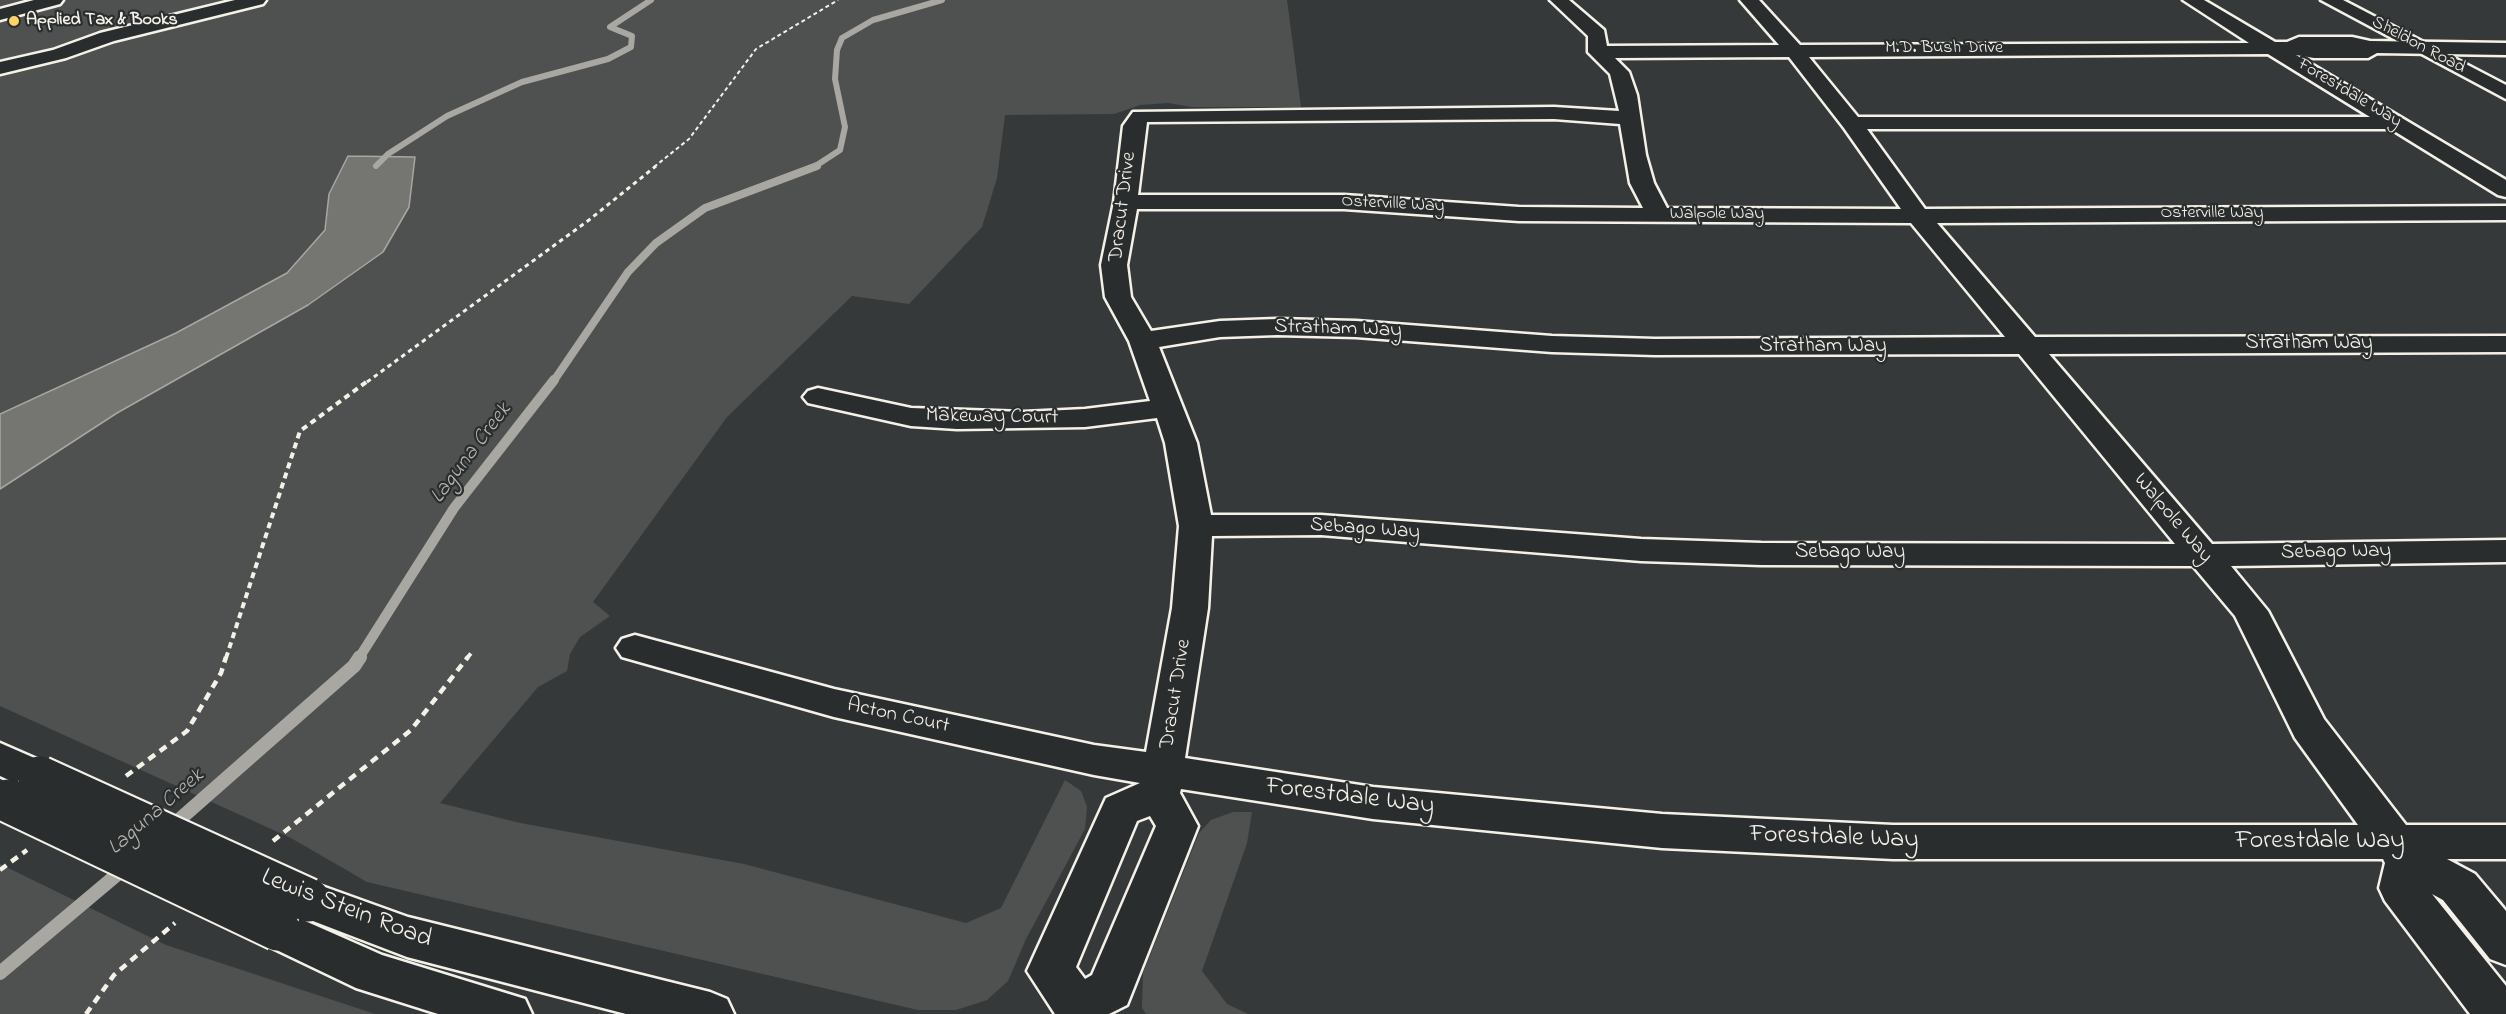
<!DOCTYPE html>
<style>
body{margin:0}
canvas{display:block;background:#363939}
</style>
<canvas width="2506" height="1014"></canvas>
<script>
const ctx = document.querySelector('canvas').getContext('2d');
ctx.lineJoin = 'round';
function paint(path, color) {
  ctx.fillStyle = color;
  ctx.fill(path, 'evenodd');
}
function poly(rows) {
  const path = new Path2D();
  for (const r of rows) {
    path.moveTo(r[0], r[1]);
    for (let i = 2; i < r.length; i += 2) path.lineTo(r[i], r[i + 1]);
  }
  return path;
}
function trace(path, color, width, dash) {
  ctx.strokeStyle = color;
  ctx.lineWidth = width;
  ctx.lineCap = dash ? 'butt' : 'round';
  ctx.setLineDash(dash || []);
  ctx.stroke(path);
}
function drawText(font, color, halo, rows, align = 'center') {
  ctx.font = font + ' "Indie Flower",sans-serif';
  ctx.lineWidth = 4.5;
  ctx.setLineDash([]);
  ctx.textBaseline = 'middle';
  ctx.strokeStyle = halo;
  ctx.fillStyle = color;
  for (const [text, x, y, turn = 0] of rows) {
    ctx.save();
    ctx.translate(x, y);
    ctx.rotate((+turn || 0) * Math.PI / 180);
    ctx.textAlign = isNaN(turn) ? turn : align;
    if (halo) ctx.strokeText(text, 0, 0);
    ctx.fillText(text, 0, 0);
    ctx.restore();
  }
}
paint(poly([
 [0,0,1287,0,1301,107,1192,107,1168,103,1140,105,1114,114,1005,115,997,178,982,227,909,304,852,296,727,417,593,602,610,616,580,637,570,654,567,671,538,687,440,803,520,823,744,864,966,923,1001,908,1065,780,1081,791,1087,807,1085,829,1026,939,1008,981,987,1000,956,1010,918,1010,367,882,291,838,0,706,0,489,117,413,308,305,383,252,415,157,348,156,329,194,325,230,287,273,176,333,0,414],
 [1233,812,1252,812,1247,843,1202,971,1227,1004,1248,1014,1146,1014,1142,1008,1143,973,1199,833,1211,820],
 [0,864,166,945,375,1014,0,1014]
]), '#4e514f');
const water = poly([
 [348,156,415,157,409,207,383,252,308,305,117,413,0,489,0,414,176,333,287,273,325,230,329,194,348,156]
]);
paint(water, '#757572');
trace(water, '#a8a7a1', 1.5);
trace(poly([
 [376,166,388,154,447,116,522,82,608,59,631,47,632,36,610,27,651,0],
 [814,167,840,150,845,127,835,79,837,50,842,38,873,20,942,0]
]), '#a8a7a1', 6);
trace(poly([
 [553,382,628,272,656,243,705,208,817,166]
]), '#a8a7a1', 8);
trace(poly([
 [359,658,454,508,554,380]
]), '#a8a7a1', 10);
trace(poly([
 [171,827,354,666,360,657],
 [0,973,126,867]
]), '#a8a7a1', 14);
const minor = poly([
 [34,0,63,0,60,4,0,20,0,9,34,0],
 [235,0,266,0,263,4,114,41,66,58,0,74,0,62,53,50,100,33,235,0],
 [1550,0,1569,0,1604,30,1607,46,1779,45,1740,0,1759,0,1800,45,2249,43,2183,0,2204,0,2275,42,2287,42,2299,37,2352,37,2370,41,2506,43,2506,55,2377,53,2368,58,2314,58,2296,55,2506,180,2506,197,2498,195,2391,129,1867,129,1925,209,2506,206,2506,220,1937,223,2035,337,2506,336,2506,352,2049,354,2212,544,2506,540,2506,562,2231,566,2268,611,2324,719,2406,825,2506,825,2506,859,2447,859,2475,874,2506,911,2506,965,2490,959,2443,900,2432,894,2506,986,2506,1014,2470,1014,2385,901,2379,888,2385,863,2383,859,1893,859,1662,848,1373,819,1181,789,1180,793,1198,826,1127,1005,1109,1014,1055,1014,1027,971,1106,798,1140,783,1094,775,834,717,622,657,616,648,622,639,635,635,834,689,1094,745,1146,752,1172,608,1179,526,1165,443,1157,418,1085,427,957,429,911,426,808,403,803,397,808,391,818,388,911,408,1024,412,1085,409,1150,401,1129,341,1105,297,1101,265,1114,202,1123,126,1133,112,1554,107,1619,111,1610,74,1588,52,1588,36,1550,0],
 [2268,54,2370,117,1858,117,1809,57,2268,54],
 [1789,57,1844,128,1901,209,1667,208,1654,183,1646,155,1637,95,1629,72,1615,58,1789,57],
 [1554,119,1620,124,1630,183,1643,208,1519,207,1344,195,1138,195,1147,122,1554,119],
 [1137,209,1344,209,1519,221,1911,223,2005,337,1655,339,1552,336,1356,321,1277,319,1220,321,1151,331,1131,297,1127,265,1137,209],
 [1277,335,1356,337,1552,352,1655,355,2019,354,2175,544,1761,543,1641,539,1321,515,1211,515,1197,443,1159,347,1220,337,1277,335],
 [1321,535,1641,561,1761,565,2193,566,2235,616,2295,738,2358,825,1893,825,1662,814,1373,787,1185,758,1208,608,1212,536,1321,535],
 [1150,816,1156,826,1092,975,1085,979,1076,967,1137,821,1150,816],
 [0,743,55,767,61,778,55,789,40,794,0,776,0,743],
 [308,881,408,917,710,992,727,999,734,1014,626,1014,407,957,292,913,286,900,292,887,308,881],
 [278,909,382,955,525,999,532,1014,438,1014,356,988,262,943,255,929,262,915,278,909]
]);
const major = poly([
 [2321,0,2343,0,2506,85,2506,99,2321,0]
]);
trace(minor, '#f4f1e8', 5);
trace(major, '#f4f1e8', 5);
trace(poly([
 [654,167,689,139,756,49,838,0]
]), '#f4f1e8', 2, [4, 3]);
trace(poly([
 [367,382,589,220,656,166]
]), '#f4f1e8', 3, [4.5, 4]);
trace(poly([
 [226,658,300,431,369,380],
 [467,658,473,651]
]), '#f4f1e8', 4, [6, 4.5]);
trace(poly([
 [126,776,187,731,221,673,226,657],
 [273,841,411,730,468,657],
 [0,870,27,850],
 [86,1014,114,975,175,923]
]), '#f4f1e8', 4.5, [8, 6]);
paint(minor, '#2a2d2e');
paint(major, '#2a2d2e');
const minorBridge = poly([
 [40,778,308,900],
 [9,801,278,929]
]);
trace(minorBridge, '#f4f1e8', 47, []);
trace(minorBridge, '#2a2d2e', 43);
for (const [x, y, r, color] of [
 [14,21,6,"#ffd166"]
]) {
  const dot = new Path2D();
  dot.arc(x, y, r, 0, 2 * Math.PI);
  ctx.fillStyle = color;
  ctx.fill(dot);
  trace(dot, '#2a2d2e', 2);
}
drawText('bold 18px', '#f4f1e8', '#2a2d2e', [
 ["Applied Tax & Books",26,21]
], 'left');
drawText('18px', '#f4f1e8', '#2a2d2e', [
 ["Sheldon Road",2418,46,28],
 ["M.D. Bush Drive",1944,49],
 ["Forestdale Way",2349,94,31],
 ["Osterville Way",1393,205,3],
 ["Osterville Way",2212,214],
 ["Walpole Way",1717,215]
]);
drawText('21px', '#f4f1e8', '#2a2d2e', [
 ["Dracut Drive",1124,207,-83],
 ["Stratham Way",1338,330,2],
 ["Stratham Way",2309,345],
 ["Stratham Way",1823,348],
 ["Makeway Court",992,418,1],
 ["Walpole Way",2172,519,50],
 ["Sebago Way",1365,530,4],
 ["Sebago Way",2336,553,-1],
 ["Sebago Way",1850,554],
 ["Dracut Drive",1177,694,-81],
 ["Acton Court",898,717,12]
]);
drawText('italic 22px', '#b4b3ad', '#2a2d2e', [
 ["Laguna Creek",472,454,-53],
 ["Laguna Creek",157,813,-41]
]);
drawText('26px', '#f4f1e8', '#2a2d2e', [
 ["Forestdale Way",1350,798,7],
 ["Forestdale Way",1834,839,2],
 ["Forestdale Way",2320,843],
 ["Lewis Stein Road",346,910,21]
]);
</script>
